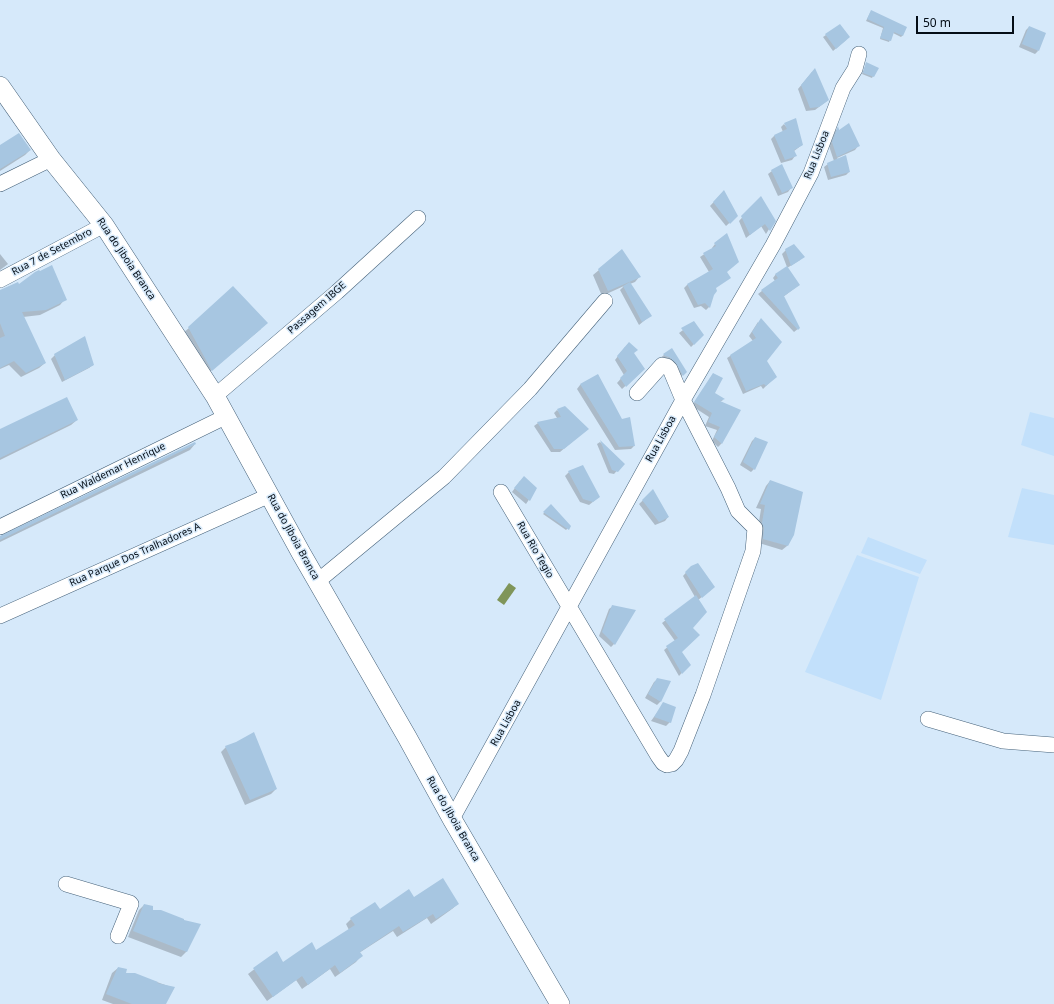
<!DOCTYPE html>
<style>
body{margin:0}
#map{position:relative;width:1054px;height:1004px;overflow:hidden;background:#d6e9fa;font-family:"Noto Sans",sans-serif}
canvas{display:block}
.scale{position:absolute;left:916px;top:16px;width:98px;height:18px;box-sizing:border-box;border:2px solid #040d16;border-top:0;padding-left:5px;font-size:12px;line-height:14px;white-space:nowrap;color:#040d16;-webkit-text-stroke:3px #d6e9fa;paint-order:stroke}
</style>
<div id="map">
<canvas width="1054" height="1004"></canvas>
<div class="scale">50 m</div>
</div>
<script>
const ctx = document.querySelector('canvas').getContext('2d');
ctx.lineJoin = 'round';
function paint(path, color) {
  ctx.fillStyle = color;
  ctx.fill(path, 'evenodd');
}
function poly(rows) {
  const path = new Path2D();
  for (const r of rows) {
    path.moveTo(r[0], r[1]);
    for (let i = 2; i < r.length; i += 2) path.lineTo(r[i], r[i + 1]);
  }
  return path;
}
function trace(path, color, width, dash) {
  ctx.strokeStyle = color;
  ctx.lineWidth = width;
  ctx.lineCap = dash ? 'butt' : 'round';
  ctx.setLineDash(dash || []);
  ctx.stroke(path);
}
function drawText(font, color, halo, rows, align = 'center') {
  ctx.font = font + ' "Noto Sans",sans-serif';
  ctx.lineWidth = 3;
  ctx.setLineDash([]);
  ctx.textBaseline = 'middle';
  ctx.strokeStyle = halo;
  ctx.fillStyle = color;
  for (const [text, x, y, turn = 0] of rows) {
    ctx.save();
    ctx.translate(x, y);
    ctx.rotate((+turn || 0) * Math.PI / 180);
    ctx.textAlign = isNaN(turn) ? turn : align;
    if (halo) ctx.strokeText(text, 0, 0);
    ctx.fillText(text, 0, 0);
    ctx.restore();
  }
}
paint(poly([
 [1030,412,1054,418,1054,456,1021,445],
 [1022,488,1054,495,1054,545,1008,537],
 [868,537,927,560,920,574,861,553],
 [857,555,919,577,881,700,805,672]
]), '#c2e0fb');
paint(poly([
 [509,583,516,588,504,605,497,600]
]), '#7f9559');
paint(poly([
 [870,13,903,35,901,37,893,33,889,42,880,39,883,28,866,21],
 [1029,27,1038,51,1035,54,1019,47,1026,30],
 [826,35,846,40,833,51,823,37],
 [866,64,877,68,872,78,862,74],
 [812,72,827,101,815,110,806,111,798,89],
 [784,124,802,145,794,151,795,156,792,160,781,163,771,139,774,136,783,132,781,127],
 [838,128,839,131,858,146,855,150,837,158,849,172,846,175,828,180,824,167,828,164,834,161,829,146,835,131],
 [0,146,30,150,25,155,0,171],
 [772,171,791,188,788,192,778,196,768,174],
 [723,192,737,216,726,226,710,206],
 [761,197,774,221,766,234,761,226,746,238,739,221],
 [727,235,726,273,715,288,709,307,706,310,701,306,694,308,684,288,687,285,709,272,700,257,712,249,712,248,715,244],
 [786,250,800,260,787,268,799,285,783,297,799,328,794,332,758,294,775,281,773,278,776,274,787,267,782,254],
 [0,254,8,264,0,270],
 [599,270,640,276,635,282,630,284,650,316,639,325,620,290,624,286,602,296,593,275],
 [18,286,65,299,60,305,40,315,23,317,45,363,39,368,21,377,9,365,0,369,0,291],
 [694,322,703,335,691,347,679,333],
 [758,322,766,361,776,376,763,389,761,386,743,394,727,358,753,341,749,336],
 [189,328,261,329,206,375,183,333],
 [85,338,93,365,89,368,62,382,51,359,55,355],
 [625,347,633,353,644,369,622,389,617,383,624,375,615,360],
 [672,349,686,372,679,378,660,358],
 [713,374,714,393,723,400,720,402,739,411,721,444,718,447,712,441,717,430,705,426,709,417,692,406],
 [598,375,634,446,631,449,615,450,577,389,580,385],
 [557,410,584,432,560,452,551,452,534,426,538,423,557,418,554,413],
 [77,420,71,425,0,460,0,431],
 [755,438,754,469,751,472,740,465,752,441],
 [600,442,623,464,614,474,609,473,597,444],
 [195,444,190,450,0,542,0,537],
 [569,472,599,497,589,505,580,502,565,476],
 [520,481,536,489,526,504,512,492],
 [770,481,793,534,787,546,782,550,759,543,758,528,761,509,756,508,766,486],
 [653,491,668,517,665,521,655,525,639,504],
 [551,506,570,526,566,530,543,514],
 [691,567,711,590,698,600,692,628,681,652,689,665,679,676,664,650,675,641,662,623,695,597,683,576],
 [613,606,614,644,611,647,599,636,609,609],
 [658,679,670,682,660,702,657,705,645,698,654,682],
 [664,703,670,722,666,726,651,721],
 [226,747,276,789,271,794,245,805,221,752],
 [414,898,458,904,452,909,431,924,427,918,397,937,393,931,359,953,361,956,356,962,335,977,330,969,302,989,296,980,267,1001,248,974,277,952,283,963,316,951,349,930,346,924,351,919,379,911],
 [144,905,152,910,183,921,187,951,181,957,128,937,139,910],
 [118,968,125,974,134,974,174,988,165,1004,113,1004,102,1000,112,973]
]), '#0003');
paint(poly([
 [871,10,907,27,903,36,894,32,891,41,880,38,884,27,867,19],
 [840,24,850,37,836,49,825,34],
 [1029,26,1046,33,1039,51,1022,44],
 [866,62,879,68,874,77,863,73],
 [815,68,829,100,819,107,810,108,801,85],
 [796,118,803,145,794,150,797,156,785,160,774,135,787,129,784,123],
 [849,123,860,146,837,157,832,142,838,126,839,130],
 [19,133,31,150,0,169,0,145],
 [846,155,850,172,831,177,827,163],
 [782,164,793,188,782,193,771,170],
 [724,190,738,216,730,224,713,202],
 [761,196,776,221,770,231,765,224,750,235,741,216],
 [727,233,739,262,727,272,731,278,716,288,717,291,714,295,710,308,705,303,698,305,687,284,713,269,703,253,716,246,714,243],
 [794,244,805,257,791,266,785,249],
 [622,249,641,277,608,291,598,269],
 [52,265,67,300,46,310,22,312,46,363,26,373,14,361,0,368,0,338,5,336,0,323,0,290,18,282,19,284,35,272,39,270,40,271],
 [787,266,800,285,784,296,800,328,798,330,761,290,778,278,775,274],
 [630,282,652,316,642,322,623,286],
 [233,286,268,323,212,371,188,327],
 [761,318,782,342,767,361,777,377,766,386,764,384,746,391,730,355,756,338,752,332],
 [694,321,704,335,694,345,681,328],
 [85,336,94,365,65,380,54,354],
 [629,342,638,350,634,353,645,369,626,387,620,378,627,371,617,356],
 [672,348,687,372,683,376,676,363,669,357,665,356,663,354],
 [713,373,723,378,715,393,725,399,720,401,741,410,722,444,714,437,720,427,708,422,712,413,694,402],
 [598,374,622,419,630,417,635,446,619,447,580,384],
 [67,397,78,420,0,458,0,429],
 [565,406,589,429,564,449,554,449,537,422,561,417,557,409],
 [755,437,768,442,755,470,743,462],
 [600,440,625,464,618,472,612,470],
 [195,442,196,444,0,540,0,536],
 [583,465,600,497,593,502,583,499,568,471],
 [524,476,537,488,530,501,514,488],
 [770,480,803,492,794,535,788,546,763,539,764,528,762,523,765,505,760,504],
 [653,489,669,517,659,522,642,500],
 [551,504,571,526,569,530,543,512],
 [698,563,715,587,702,598,685,572,691,566],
 [696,595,707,612,693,628,700,635,682,652,691,665,682,674,666,646,678,638,664,619],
 [612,605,636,610,615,645,602,632],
 [657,678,671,681,661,702,648,694],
 [663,702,676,707,671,723,654,717],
 [254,732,277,789,250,800,225,746,236,742],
 [443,878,459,904,436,919,433,914,403,932,399,926,360,952,363,956,340,973,335,965,308,985,302,976,273,997,253,968,277,951,283,962,312,942,316,950,355,925,350,918,375,902,380,909,409,889,414,897],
 [144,904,153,906,153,910,161,910,184,919,184,920,201,924,187,952,133,931],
 [118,967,127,969,126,973,135,973,158,982,157,983,175,987,166,1004,132,1004,106,994]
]), '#a7c6e1');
const minor = poly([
 [0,184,51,159],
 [0,280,104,225],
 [215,396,337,292,418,218],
 [501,492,658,756,663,763,667,765,672,764,676,760,681,751,703,695,753,551,755,528,738,511,728,488,683,400,670,369,667,366,662,365,637,393],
 [0,527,227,416],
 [318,581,444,477,530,389,605,301],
 [0,616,270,495],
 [928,719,1003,741,1054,745],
 [452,819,683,400,773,245,811,173,843,88,855,69,859,54],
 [66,884,130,903,131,904,118,936]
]);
const major = poly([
 [0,86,51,159,104,225,215,396,301,553,407,737,452,819,560,1004]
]);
trace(minor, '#46627a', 16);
trace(major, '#46627a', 20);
trace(minor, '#fff', 15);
trace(major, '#fff', 19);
drawText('10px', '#040d16', '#d6e9fa', [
 ["Rua Lisboa",817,155,-68],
 ["Rua 7 de Setembro",52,252,-28],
 ["Rua do Jiboia Branca",126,259,56],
 ["Passagem IBGE",317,308,-41],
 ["Rua Lisboa",661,439,-61],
 ["Rua Waldemar Henrique",113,471,-26],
 ["Rua do Jiboia Branca",293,537,61],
 ["Rua Rio Tegio",535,550,60],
 ["Rua Parque Dos Tralhadores A",135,555,-24],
 ["Rua Lisboa",506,723,-61],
 ["Rua do Jiboia Branca",453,819,60]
]);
</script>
